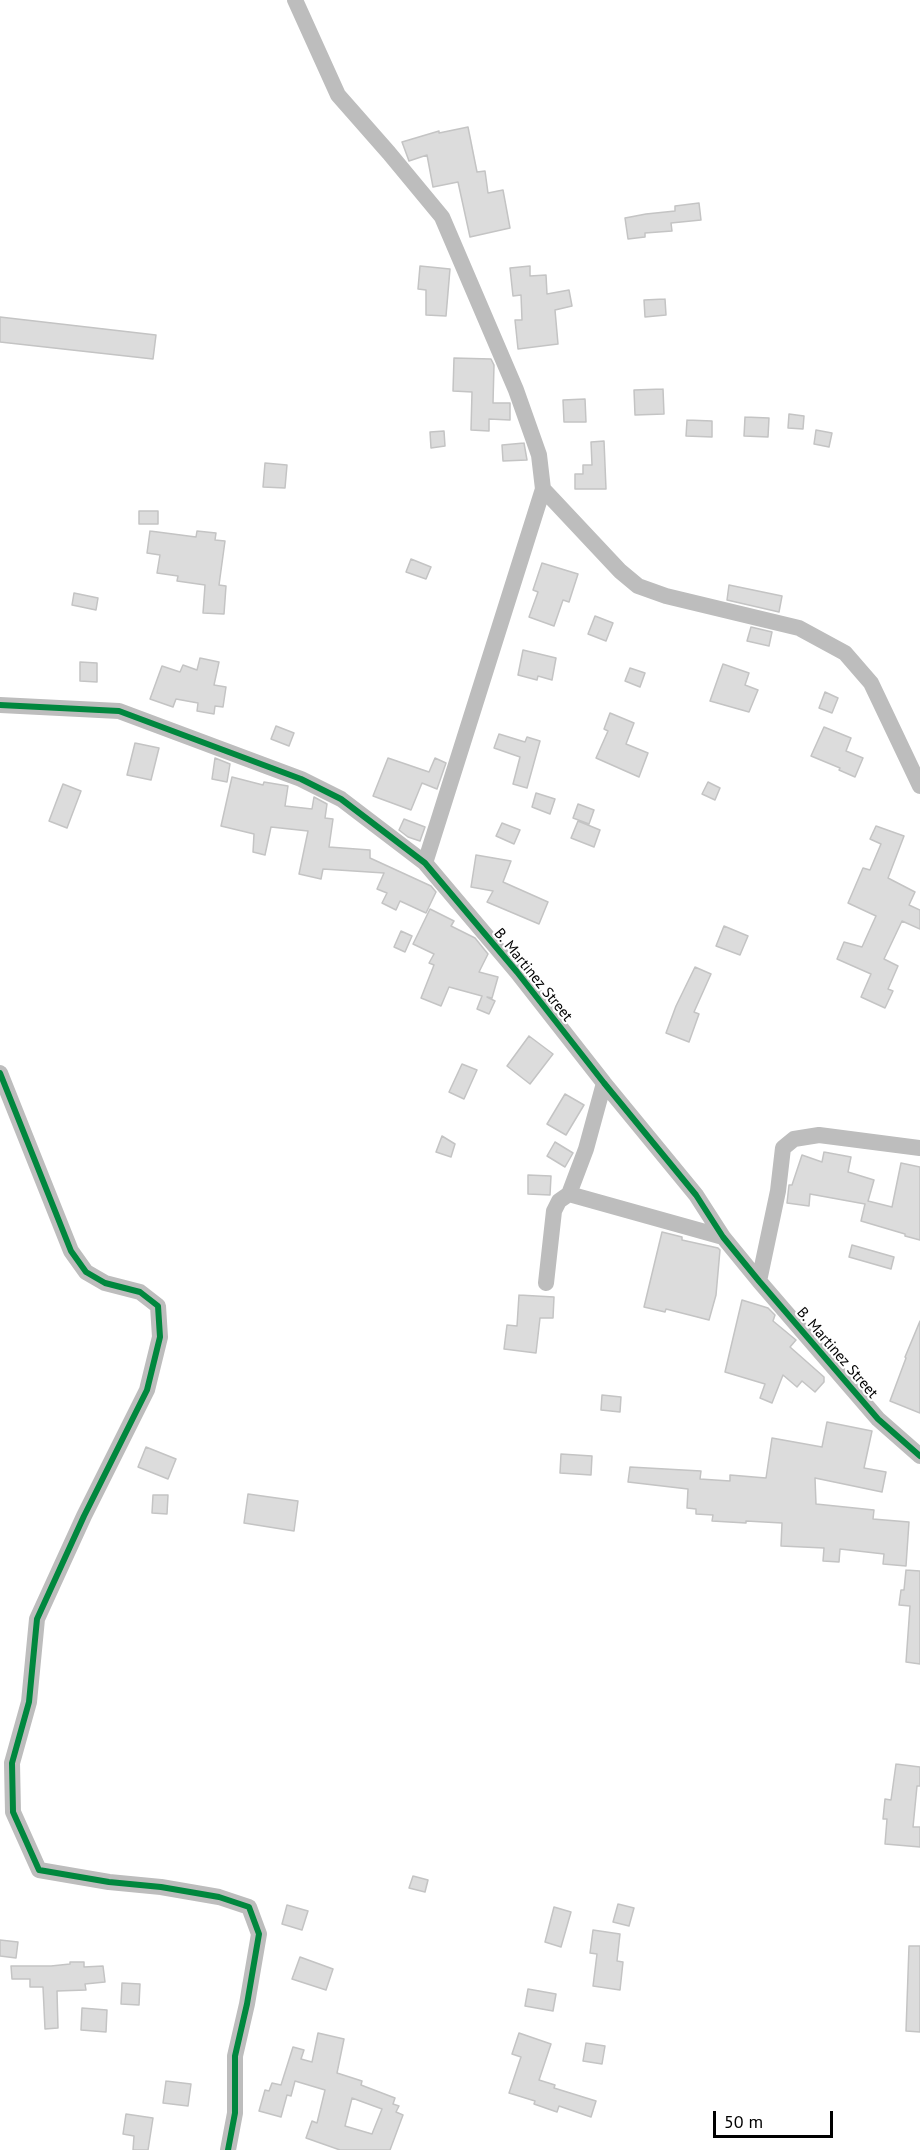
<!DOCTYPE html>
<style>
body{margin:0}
#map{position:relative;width:920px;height:2150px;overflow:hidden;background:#fff;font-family:"PT Sans",sans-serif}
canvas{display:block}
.scale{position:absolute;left:713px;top:2111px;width:120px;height:27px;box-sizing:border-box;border:3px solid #000;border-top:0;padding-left:8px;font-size:18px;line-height:21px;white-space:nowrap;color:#000;-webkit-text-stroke:4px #fff;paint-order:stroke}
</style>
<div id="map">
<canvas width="920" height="2150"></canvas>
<div class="scale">50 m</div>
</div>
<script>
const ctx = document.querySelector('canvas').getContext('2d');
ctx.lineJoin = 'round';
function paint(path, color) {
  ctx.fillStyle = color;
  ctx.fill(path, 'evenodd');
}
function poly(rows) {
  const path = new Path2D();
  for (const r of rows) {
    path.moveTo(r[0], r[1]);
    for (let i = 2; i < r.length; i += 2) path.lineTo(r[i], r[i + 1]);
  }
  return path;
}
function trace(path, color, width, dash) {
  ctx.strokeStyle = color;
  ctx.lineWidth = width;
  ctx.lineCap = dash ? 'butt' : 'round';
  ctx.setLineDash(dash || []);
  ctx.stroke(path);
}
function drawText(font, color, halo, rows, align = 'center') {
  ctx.font = font + ' "PT Sans",sans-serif';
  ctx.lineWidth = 4.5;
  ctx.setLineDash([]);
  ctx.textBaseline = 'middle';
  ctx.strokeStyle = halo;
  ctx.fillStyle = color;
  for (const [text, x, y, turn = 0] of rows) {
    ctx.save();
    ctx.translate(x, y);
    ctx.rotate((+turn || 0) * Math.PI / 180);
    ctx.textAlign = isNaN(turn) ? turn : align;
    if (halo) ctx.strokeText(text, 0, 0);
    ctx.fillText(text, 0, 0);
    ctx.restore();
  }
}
const building = poly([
 [468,127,477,172,485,171,488,193,503,190,510,228,470,237,458,182,433,187,427,155,409,161,402,142,439,131,439,133,468,127],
 [699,203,701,220,671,223,672,231,645,233,645,237,628,239,625,218,646,214,675,211,675,206,699,203],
 [420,266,450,269,446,316,426,315,426,290,418,289,420,266],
 [530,266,530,276,546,275,547,294,569,290,572,306,555,310,558,344,518,349,515,320,522,320,521,295,513,296,510,268,530,266],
 [665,299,666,315,645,317,644,300,665,299],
 [0,317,156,335,153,359,0,342,0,317],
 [454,358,491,359,494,365,493,403,510,403,510,420,489,419,489,431,471,430,472,392,453,391,454,358],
 [663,389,664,414,635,415,634,390,663,389],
 [585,399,586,422,564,422,563,400,585,399],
 [789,414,804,416,803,429,788,428,789,414],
 [745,417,769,418,768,437,744,436,745,417],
 [687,420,712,421,712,437,686,436,687,420],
 [816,430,832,433,829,447,814,444,816,430],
 [444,431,445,446,431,448,430,432,444,431],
 [604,441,606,489,575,489,575,474,583,474,583,465,592,465,591,442,604,441],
 [524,443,527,460,503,461,502,445,524,443],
 [265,463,287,465,285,488,263,487,265,463],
 [139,511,158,511,158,524,139,524,139,511],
 [150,531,196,537,197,531,216,533,215,540,225,541,219,585,226,586,224,614,203,613,205,585,177,581,178,576,157,573,160,555,147,553,150,531],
 [411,559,431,567,426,579,406,572,411,559],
 [542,563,578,574,569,602,563,600,554,626,529,617,538,592,533,590,542,563],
 [729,585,782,596,779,612,727,600,729,585],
 [74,593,98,598,96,610,72,605,74,593],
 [595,616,613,623,606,641,588,634,595,616],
 [751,627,772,632,769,646,747,641,751,627],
 [523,650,556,658,552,680,538,676,537,680,518,675,523,650],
 [200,658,219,662,214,685,226,687,223,707,215,706,214,714,197,711,198,703,176,699,173,707,150,699,162,666,180,672,183,665,197,670,200,658],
 [80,662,97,663,97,682,80,681,80,662],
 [723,664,749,673,745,685,758,690,749,712,710,701,723,664],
 [630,668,645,673,640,687,625,681,630,668],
 [825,692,838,698,832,713,819,708,825,692],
 [610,713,634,723,626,744,648,753,639,777,596,758,608,731,604,729,610,713],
 [276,726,294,733,289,746,271,739,276,726],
 [824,727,851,738,846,751,863,758,855,777,839,770,840,768,811,756,824,727],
 [499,734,525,742,527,737,540,741,527,788,513,784,520,757,494,748,499,734],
 [135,743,159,748,151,780,127,775,135,743],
 [215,758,230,764,227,782,212,779,215,758],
 [388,758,429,772,435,758,446,763,437,789,422,783,411,810,373,796,388,758],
 [232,777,263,785,264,782,288,786,285,806,312,809,314,797,327,804,325,818,333,819,329,847,370,850,370,858,431,886,436,892,426,913,400,901,396,910,382,903,387,893,377,889,384,873,323,869,321,879,299,874,308,831,271,827,265,855,253,852,254,834,221,826,232,777],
 [708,782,720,788,715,800,702,794,708,782],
 [63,784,81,791,67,828,49,821,63,784],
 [536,793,555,799,550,814,532,807,536,793],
 [578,804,594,810,589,824,573,818,578,804],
 [404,819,425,827,420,841,408,837,399,830,404,819],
 [578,821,600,830,594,847,571,838,578,821],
 [502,823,520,830,514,844,496,836,502,823],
 [876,826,904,836,888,878,915,892,909,905,920,910,920,929,902,921,884,959,898,966,888,989,893,991,885,1008,861,997,871,974,837,959,844,942,862,947,876,916,848,903,863,868,870,870,881,844,870,839,876,826],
 [476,855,511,861,503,882,548,902,539,924,487,902,493,891,471,887,476,855],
 [430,909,454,921,451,926,475,938,488,954,479,972,498,977,492,998,487,997,495,1001,489,1014,477,1009,482,996,449,987,441,1006,421,998,434,965,429,963,434,954,413,944,430,909],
 [724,926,748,936,740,955,716,946,724,926],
 [401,931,412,936,405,952,394,947,401,931],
 [695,967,711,974,694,1012,699,1014,689,1042,666,1033,676,1006,695,967],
 [529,1036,553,1054,530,1084,507,1066,529,1036],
 [462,1064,477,1070,464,1099,449,1092,462,1064],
 [565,1094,584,1105,566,1135,547,1124,565,1094],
 [442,1136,455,1144,451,1157,436,1152,442,1136],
 [555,1142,573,1153,565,1167,547,1156,555,1142],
 [824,1152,851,1157,848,1172,874,1180,868,1201,892,1207,901,1163,920,1167,920,1240,905,1236,905,1234,861,1221,865,1204,810,1194,809,1206,787,1203,789,1185,792,1185,802,1155,822,1162,824,1152],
 [528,1175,551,1176,550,1195,528,1194,528,1175],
 [662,1232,682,1237,682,1240,718,1248,720,1250,716,1295,709,1320,666,1309,665,1312,644,1307,662,1232],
 [852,1245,894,1257,891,1269,849,1257,852,1245],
 [519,1295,554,1297,553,1318,540,1318,536,1353,504,1349,507,1325,517,1326,519,1295],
 [742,1300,768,1308,775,1315,773,1321,796,1340,790,1347,824,1377,824,1382,815,1392,802,1381,797,1387,783,1375,772,1403,760,1398,765,1384,725,1372,742,1300],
 [920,1321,920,1413,890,1401,906,1358,905,1357,920,1321],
 [602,1395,621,1397,620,1412,601,1410,602,1395],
 [827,1422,872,1431,864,1468,886,1472,882,1492,815,1478,816,1504,874,1510,873,1519,909,1522,906,1566,883,1564,884,1554,840,1549,839,1562,823,1561,824,1548,781,1546,782,1523,746,1521,746,1523,712,1521,713,1515,696,1514,696,1509,687,1508,688,1489,628,1482,630,1467,701,1471,700,1479,730,1481,730,1475,766,1478,772,1438,822,1447,827,1422],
 [146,1447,176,1459,168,1479,138,1467,146,1447],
 [561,1454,592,1456,591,1475,560,1473,561,1454],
 [248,1494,298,1501,294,1531,244,1523,248,1494],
 [153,1495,168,1495,167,1514,152,1513,153,1495],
 [906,1570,920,1571,920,1664,906,1662,910,1606,899,1605,901,1590,904,1590,906,1570],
 [896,1764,920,1767,920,1786,917,1786,913,1827,920,1827,920,1847,885,1844,887,1819,883,1819,885,1799,891,1800,896,1764],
 [413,1876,428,1880,425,1892,409,1888,413,1876],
 [618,1904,634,1908,629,1926,613,1922,618,1904],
 [287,1905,308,1911,302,1930,282,1924,287,1905],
 [554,1907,571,1912,561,1947,545,1942,554,1907],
 [593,1930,620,1934,617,1961,623,1962,620,1990,593,1986,597,1954,590,1953,593,1930],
 [0,1940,18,1942,16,1958,0,1956,0,1940],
 [909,1946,920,1946,920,2032,906,2031,909,1946],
 [300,1957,333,1969,326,1990,292,1979,300,1957],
 [70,1962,84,1962,84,1967,103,1966,105,1982,85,1984,86,1990,57,1991,58,2028,45,2029,43,1987,30,1987,30,1979,12,1979,11,1966,51,1966,70,1964,70,1962],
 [122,1983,140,1984,139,2005,121,2004,122,1983],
 [528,1989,556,1994,553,2011,525,2006,528,1989],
 [82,2008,107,2010,106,2032,81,2030,82,2008],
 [318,2033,344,2039,337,2073,362,2081,361,2085,395,2098,393,2104,399,2106,396,2112,403,2115,390,2150,340,2150,306,2138,312,2121,317,2123,325,2090,295,2081,291,2096,287,2095,281,2117,259,2111,265,2090,269,2091,272,2083,281,2085,293,2047,304,2050,301,2059,312,2062,318,2033],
 [352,2098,382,2109,372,2134,345,2126,352,2098],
 [519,2033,551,2044,539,2080,555,2085,554,2088,596,2101,591,2117,559,2106,557,2112,534,2104,535,2101,509,2093,521,2057,512,2054,519,2033],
 [586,2043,605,2046,602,2064,583,2061,586,2043],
 [166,2081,191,2084,188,2106,163,2103,166,2081],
 [126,2114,153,2118,148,2150,133,2150,134,2136,123,2134,126,2114]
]);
paint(building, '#dcdcdc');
trace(building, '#c4c4c4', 1.5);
trace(poly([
 [295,0,338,95,389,153,442,217,516,390,539,455,543,489,425,863],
 [543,489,620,571,638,586,666,596,799,628,845,653,871,683,920,786],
 [0,705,119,711,301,779,341,799,425,863,517,972,604,1083,696,1195,723,1237,759,1281,878,1419,920,1456],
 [0,1073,71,1251,86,1272,105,1283,140,1292,158,1306,160,1337,147,1390,84,1516,37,1619,29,1702,12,1763,13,1812,39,1870,109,1882,161,1887,219,1897,249,1907,259,1934,247,2004,235,2056,235,2113,228,2150],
 [604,1083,586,1149,569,1194,723,1237],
 [759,1281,778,1191,783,1148,794,1139,819,1135,920,1148],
 [546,1283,554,1211,559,1201,569,1194]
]), '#bdbdbd', 16);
trace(poly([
 [0,705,119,711,301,779,341,799,425,863,517,972,604,1083,696,1195,723,1237,759,1281,878,1419,920,1456],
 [0,1073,71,1251,86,1272,105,1283,140,1292,158,1306,160,1337,147,1390,84,1516,37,1619,29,1702,12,1763,13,1812,39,1870,109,1882,161,1887,219,1897,249,1907,259,1934,247,2004,235,2056,235,2113,228,2150]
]), '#00873e', 6);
drawText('15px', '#000', '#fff', [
 ["B. Martinez Street",533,975,51],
 ["B. Martinez Street",837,1353,49]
]);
</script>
